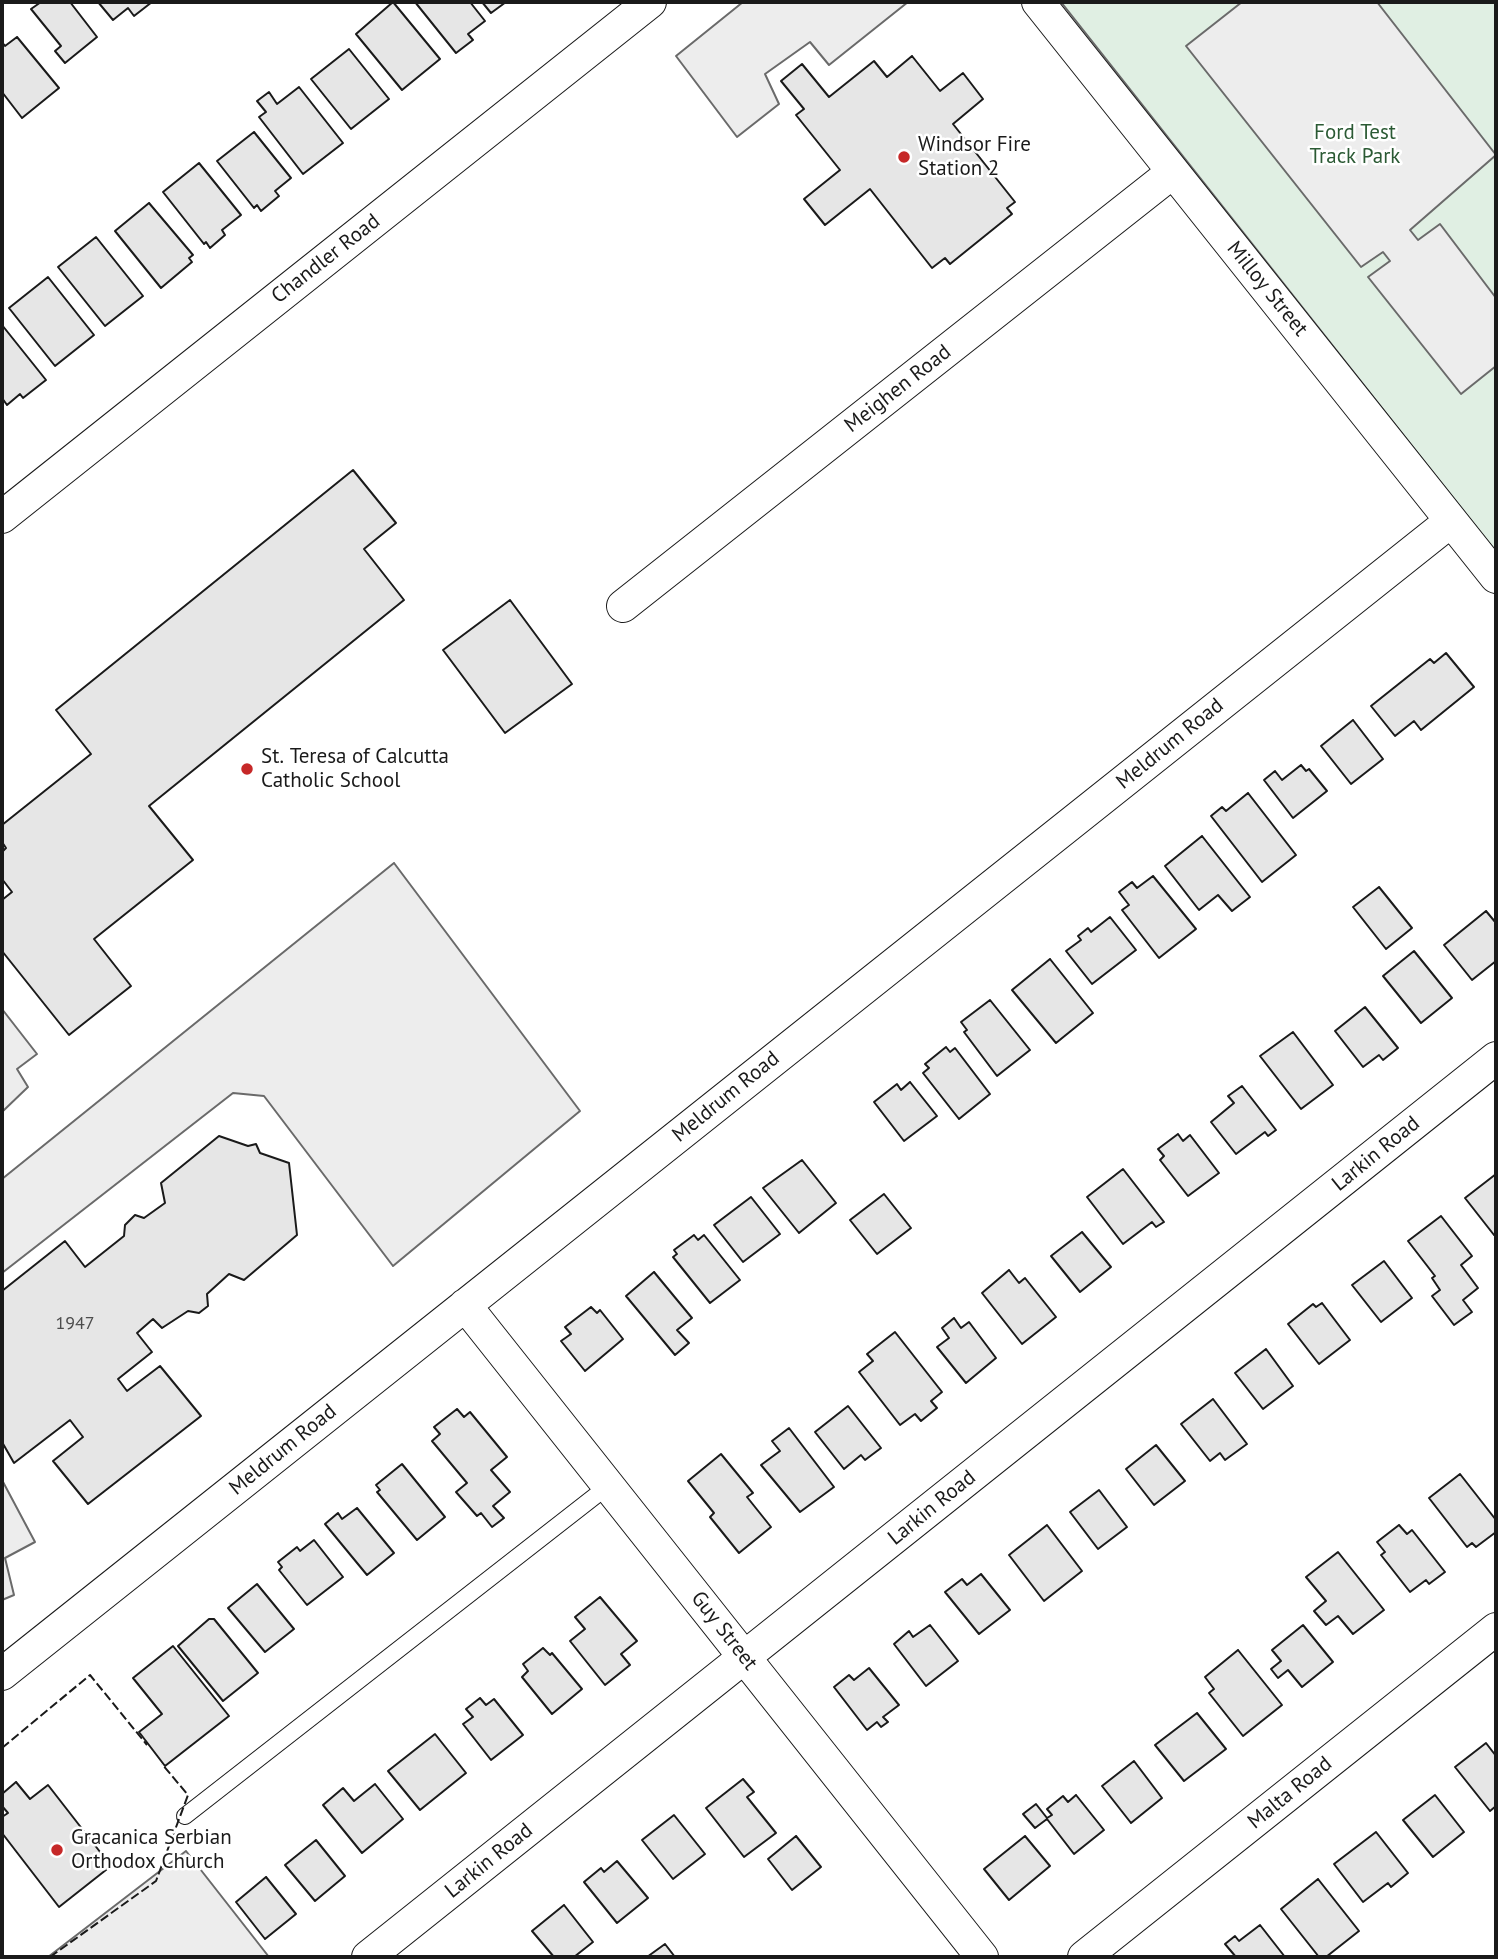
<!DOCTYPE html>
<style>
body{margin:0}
#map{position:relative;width:1498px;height:1959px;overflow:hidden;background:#fff;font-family:"PT Sans",sans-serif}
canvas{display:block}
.frame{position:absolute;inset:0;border:4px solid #1a1a1a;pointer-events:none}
</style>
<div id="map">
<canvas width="1498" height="1959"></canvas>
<div class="frame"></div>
</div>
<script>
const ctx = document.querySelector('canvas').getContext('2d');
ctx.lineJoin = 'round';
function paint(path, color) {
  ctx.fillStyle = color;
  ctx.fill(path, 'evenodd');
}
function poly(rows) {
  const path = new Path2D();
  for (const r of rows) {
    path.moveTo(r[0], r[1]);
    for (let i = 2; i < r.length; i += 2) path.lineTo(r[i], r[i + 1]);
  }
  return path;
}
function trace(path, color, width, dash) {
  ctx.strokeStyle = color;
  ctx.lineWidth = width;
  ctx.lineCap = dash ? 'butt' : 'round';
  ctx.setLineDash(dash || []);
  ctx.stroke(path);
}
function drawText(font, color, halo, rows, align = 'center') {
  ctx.font = font + ' "PT Sans",sans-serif';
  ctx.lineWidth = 5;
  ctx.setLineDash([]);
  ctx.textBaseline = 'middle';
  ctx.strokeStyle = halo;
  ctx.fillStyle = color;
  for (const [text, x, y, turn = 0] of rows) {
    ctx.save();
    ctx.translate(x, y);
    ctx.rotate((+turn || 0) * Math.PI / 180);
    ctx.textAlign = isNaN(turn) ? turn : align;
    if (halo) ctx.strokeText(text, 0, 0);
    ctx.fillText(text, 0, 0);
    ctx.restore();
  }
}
const green = poly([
 [1061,2,1496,2,1496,552,1061,2]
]);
paint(green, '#e0efe3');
trace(green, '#6a6a6a', 2);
const parking = poly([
 [743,2,908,2,829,65,810,42,765,74,779,104,737,137,676,56,743,2],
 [1242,2,1377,2,1496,155,1410,230,1418,240,1440,224,1496,298,1496,366,1461,394,1368,277,1390,261,1383,252,1361,267,1186,46,1242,2],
 [394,863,580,1111,393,1266,264,1096,233,1093,2,1273,2,1179,394,863],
 [2,1009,37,1054,17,1069,28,1087,2,1112,2,1009],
 [2,1480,35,1542,5,1558,14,1595,2,1600,2,1480],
 [186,1851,269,1957,48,1957,186,1851]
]);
paint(parking, '#ededed');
trace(parking, '#6a6a6a', 2);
const building = poly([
 [41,2,70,2,97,37,65,63,55,51,61,46,31,9,41,2],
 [98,2,152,2,134,16,128,8,113,20,98,2],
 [393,2,440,59,402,90,356,34,393,2],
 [415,2,470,2,485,21,468,34,473,40,456,53,415,2],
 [482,2,506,2,491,13,482,2],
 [17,37,59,88,22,118,2,92,2,42,5,46,17,37],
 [349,49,389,99,351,129,311,79,349,49],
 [912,56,940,91,963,73,983,99,953,124,1015,202,1007,208,1012,214,950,264,945,258,932,268,870,189,825,225,804,199,840,170,796,115,804,109,781,81,802,64,829,97,874,61,887,77,912,56],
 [299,87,343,143,303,174,259,117,266,112,257,101,269,92,277,104,299,87],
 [254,132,291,178,275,191,279,196,261,211,257,205,254,208,217,161,254,132],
 [199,163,241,215,222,230,225,235,210,248,206,242,204,244,163,192,199,163],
 [149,203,193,255,189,258,192,262,161,288,115,231,149,203],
 [96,237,143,296,105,326,58,267,96,237],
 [48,277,94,335,55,366,9,308,48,277],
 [2,325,46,380,23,398,20,394,7,405,2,398,2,325],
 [353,470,396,523,364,549,404,600,149,806,193,860,94,939,131,986,69,1035,2,951,2,900,12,892,2,879,2,852,6,848,2,842,2,825,91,754,56,710,353,470],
 [510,600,572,684,505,733,443,650,510,600],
 [1446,653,1474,687,1421,730,1414,721,1395,736,1371,706,1430,659,1434,663,1446,653],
 [1353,720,1383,759,1351,784,1321,746,1353,720],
 [1301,765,1306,771,1309,769,1327,791,1293,818,1264,780,1275,771,1282,780,1301,765],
 [1248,793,1296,855,1262,882,1211,816,1222,807,1226,811,1248,793],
 [1202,836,1250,897,1232,911,1218,895,1199,910,1165,866,1202,836],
 [1153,876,1196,929,1159,958,1122,910,1129,905,1119,892,1132,882,1137,888,1153,876],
 [1379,887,1412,928,1386,949,1353,907,1379,887],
 [1486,911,1496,923,1496,961,1472,980,1444,945,1486,911],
 [1110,917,1136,950,1092,984,1066,951,1081,940,1078,936,1088,928,1091,932,1110,917],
 [1414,951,1452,998,1421,1023,1383,976,1414,951],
 [1050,959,1093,1013,1056,1043,1012,990,1050,959],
 [990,1000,1030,1050,997,1076,964,1032,967,1030,961,1022,990,1000],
 [1365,1007,1398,1048,1383,1060,1379,1055,1363,1067,1335,1031,1365,1007],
 [1293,1032,1333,1085,1301,1109,1260,1056,1293,1032],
 [946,1047,950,1052,955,1048,990,1094,959,1119,923,1073,929,1068,925,1064,946,1047],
 [910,1082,937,1116,904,1141,874,1102,897,1084,901,1090,910,1082],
 [1242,1086,1276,1130,1268,1136,1265,1132,1236,1154,1211,1122,1234,1103,1228,1096,1242,1086],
 [1178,1134,1183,1141,1190,1135,1219,1173,1188,1196,1160,1160,1164,1156,1158,1149,1178,1134],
 [219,1136,248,1146,256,1144,260,1153,289,1163,297,1235,244,1280,229,1274,207,1294,208,1306,199,1313,188,1311,162,1328,153,1319,137,1333,152,1352,118,1379,127,1391,160,1366,201,1416,88,1504,53,1461,83,1437,70,1420,14,1463,2,1442,2,1291,65,1241,85,1267,124,1236,125,1225,135,1215,144,1218,165,1203,161,1183,219,1136],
 [802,1160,836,1203,799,1233,763,1188,802,1160],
 [1123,1169,1164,1222,1156,1227,1152,1222,1123,1244,1087,1197,1123,1169],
 [1496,1174,1496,1233,1494,1235,1465,1198,1496,1174],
 [884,1194,911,1228,877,1254,850,1220,884,1194],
 [751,1197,780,1234,743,1262,714,1225,751,1197],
 [1441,1216,1472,1256,1461,1265,1478,1288,1463,1300,1472,1312,1454,1325,1432,1296,1440,1290,1432,1278,1435,1276,1408,1241,1441,1216],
 [1082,1232,1111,1267,1080,1292,1051,1256,1082,1232],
 [694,1235,698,1240,704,1235,740,1280,710,1303,673,1257,677,1254,674,1250,694,1235],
 [1384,1261,1412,1298,1381,1322,1352,1285,1384,1261],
 [1009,1270,1019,1283,1025,1278,1056,1317,1022,1344,982,1293,1009,1270],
 [654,1272,692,1318,677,1330,689,1343,675,1355,626,1296,654,1272],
 [1322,1303,1350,1340,1319,1364,1288,1324,1313,1304,1316,1307,1322,1303],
 [591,1307,597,1313,600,1310,623,1339,585,1371,561,1341,571,1334,565,1327,591,1307],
 [954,1318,961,1328,969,1322,996,1358,966,1383,937,1347,949,1338,942,1328,954,1318],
 [895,1332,942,1392,931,1401,937,1408,921,1421,915,1414,900,1425,859,1372,873,1361,867,1354,895,1332],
 [1266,1349,1293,1386,1263,1409,1235,1373,1266,1349],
 [1213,1399,1247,1444,1225,1460,1220,1453,1210,1461,1181,1424,1213,1399],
 [848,1406,881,1448,865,1460,861,1455,844,1469,815,1432,848,1406],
 [457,1409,464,1417,470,1412,507,1457,491,1470,510,1492,493,1506,504,1518,492,1527,481,1513,477,1516,456,1492,467,1483,432,1441,440,1434,434,1427,457,1409],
 [789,1428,834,1487,800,1512,761,1465,780,1451,772,1441,789,1428],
 [1156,1445,1185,1481,1154,1505,1126,1469,1156,1445],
 [721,1454,753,1493,747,1497,771,1527,739,1553,710,1517,714,1513,688,1481,721,1454],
 [402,1464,445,1517,417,1540,377,1492,380,1490,376,1485,402,1464],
 [1460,1474,1496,1520,1496,1532,1476,1547,1472,1543,1467,1547,1429,1498,1460,1474],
 [1099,1490,1127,1527,1098,1549,1070,1512,1099,1490],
 [357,1508,394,1553,367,1575,325,1524,338,1513,342,1519,357,1508],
 [1047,1525,1082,1571,1044,1601,1009,1555,1047,1525],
 [1399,1525,1407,1534,1412,1530,1445,1572,1429,1584,1426,1580,1410,1592,1381,1555,1385,1552,1377,1542,1399,1525],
 [314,1540,343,1577,307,1605,279,1570,282,1567,278,1562,297,1547,300,1551,314,1540],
 [1338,1552,1384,1610,1353,1634,1338,1616,1326,1625,1314,1611,1326,1601,1306,1577,1338,1552],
 [981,1574,1010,1610,979,1634,945,1592,962,1579,967,1585,981,1574],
 [257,1584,294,1629,265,1652,228,1608,257,1584],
 [600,1597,637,1641,621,1654,630,1665,605,1685,570,1641,585,1629,575,1617,600,1597],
 [209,1619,214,1619,258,1673,223,1701,178,1646,209,1619],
 [930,1625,958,1661,926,1686,894,1644,909,1631,913,1637,930,1625],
 [1303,1625,1333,1662,1302,1687,1288,1670,1278,1678,1271,1669,1281,1661,1272,1650,1303,1625],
 [173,1646,229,1716,165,1766,139,1732,162,1714,133,1678,173,1646],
 [543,1648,550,1655,552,1653,582,1689,552,1714,522,1677,528,1671,523,1664,543,1648],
 [1238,1650,1282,1705,1243,1736,1209,1693,1214,1689,1205,1677,1238,1650],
 [869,1668,899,1705,883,1717,888,1722,881,1727,877,1722,867,1730,834,1687,849,1675,854,1680,869,1668],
 [480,1698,486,1705,494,1699,523,1735,491,1760,463,1724,473,1717,466,1709,480,1698],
 [1197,1713,1226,1749,1184,1781,1155,1745,1197,1713],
 [435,1734,466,1773,420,1810,388,1771,435,1734],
 [1486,1743,1496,1756,1496,1806,1490,1811,1455,1767,1486,1743],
 [1134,1761,1162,1798,1131,1823,1102,1786,1134,1761],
 [743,1779,754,1792,747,1797,776,1833,744,1857,706,1808,743,1779],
 [16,1782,30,1799,48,1785,111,1866,59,1907,2,1833,2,1817,8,1813,2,1806,2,1794,16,1782],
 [375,1784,403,1819,362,1853,323,1805,343,1788,354,1801,375,1784],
 [1076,1795,1104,1830,1074,1854,1047,1819,1035,1828,1023,1814,1036,1804,1047,1818,1052,1815,1047,1809,1063,1796,1068,1802,1076,1795],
 [1435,1795,1464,1832,1433,1857,1403,1820,1435,1795],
 [674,1815,705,1854,673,1879,642,1840,674,1815],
 [1376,1832,1408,1873,1391,1887,1388,1883,1363,1902,1334,1864,1376,1832],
 [796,1836,821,1867,792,1890,768,1859,796,1836],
 [1025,1836,1050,1866,1009,1900,984,1869,1025,1836],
 [316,1840,345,1876,315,1901,285,1865,316,1840],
 [617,1861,648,1898,617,1923,584,1882,601,1868,604,1872,617,1861],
 [266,1877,296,1914,265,1939,236,1902,266,1877],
 [1318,1879,1359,1931,1326,1957,1319,1957,1281,1909,1318,1879],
 [564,1905,593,1942,574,1957,554,1957,532,1931,564,1905],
 [1260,1925,1285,1957,1236,1957,1225,1944,1235,1936,1239,1941,1260,1925],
 [665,1944,675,1957,647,1957,665,1944]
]);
paint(building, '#e6e6e6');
trace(building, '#1a1a1a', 2);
const lane = poly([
 [185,1816,608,1486]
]);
const street = poly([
 [1038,2,1496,577],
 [2,517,650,2],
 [623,606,1173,172],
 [465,1305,982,1957],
 [2,1674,1451,521],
 [368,1957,1496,1058],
 [1084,1957,1496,1629]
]);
trace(lane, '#1a1a1a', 18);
trace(street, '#1a1a1a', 34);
trace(lane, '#fff', 16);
trace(street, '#fff', 32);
trace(poly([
 [2,1748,90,1675,147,1745],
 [2,1953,4,1957],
 [50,1957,156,1881,188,1795,162,1764]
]), '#1a1a1a', 2, [9, 3.5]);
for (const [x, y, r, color] of [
 [904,157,7,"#c62828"],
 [247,769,7,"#c62828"],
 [57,1850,7,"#c62828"]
]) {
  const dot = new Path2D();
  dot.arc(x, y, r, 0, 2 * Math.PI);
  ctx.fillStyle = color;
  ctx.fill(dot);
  trace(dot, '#fff', 2.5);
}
drawText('18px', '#4d4d4d', null, [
 ["1947",75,1324]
]);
drawText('21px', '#2b5a34', '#fff', [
 ["Ford Test",1355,133],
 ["Track Park",1355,157]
]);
drawText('21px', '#1a1a1a', '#fff', [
 ["Windsor Fire",918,145],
 ["Station 2",918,169],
 ["St. Teresa of Calcutta",261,757],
 ["Catholic School",261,781],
 ["Gracanica Serbian",71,1838],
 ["Orthodox Church",71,1862]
], 'left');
drawText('21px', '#1a1a1a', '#fff', [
 ["Chandler Road",326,259,-38],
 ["Milloy Street",1267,289,51],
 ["Meighen Road",898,389,-38],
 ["Meldrum Road",1170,744,-39],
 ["Meldrum Road",726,1097,-39],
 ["Larkin Road",1376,1154,-39],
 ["Meldrum Road",283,1450,-39],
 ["Larkin Road",932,1508,-39],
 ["Guy Street",724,1631,52],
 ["Malta Road",1290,1793,-39],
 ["Larkin Road",489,1861,-39]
]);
</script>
